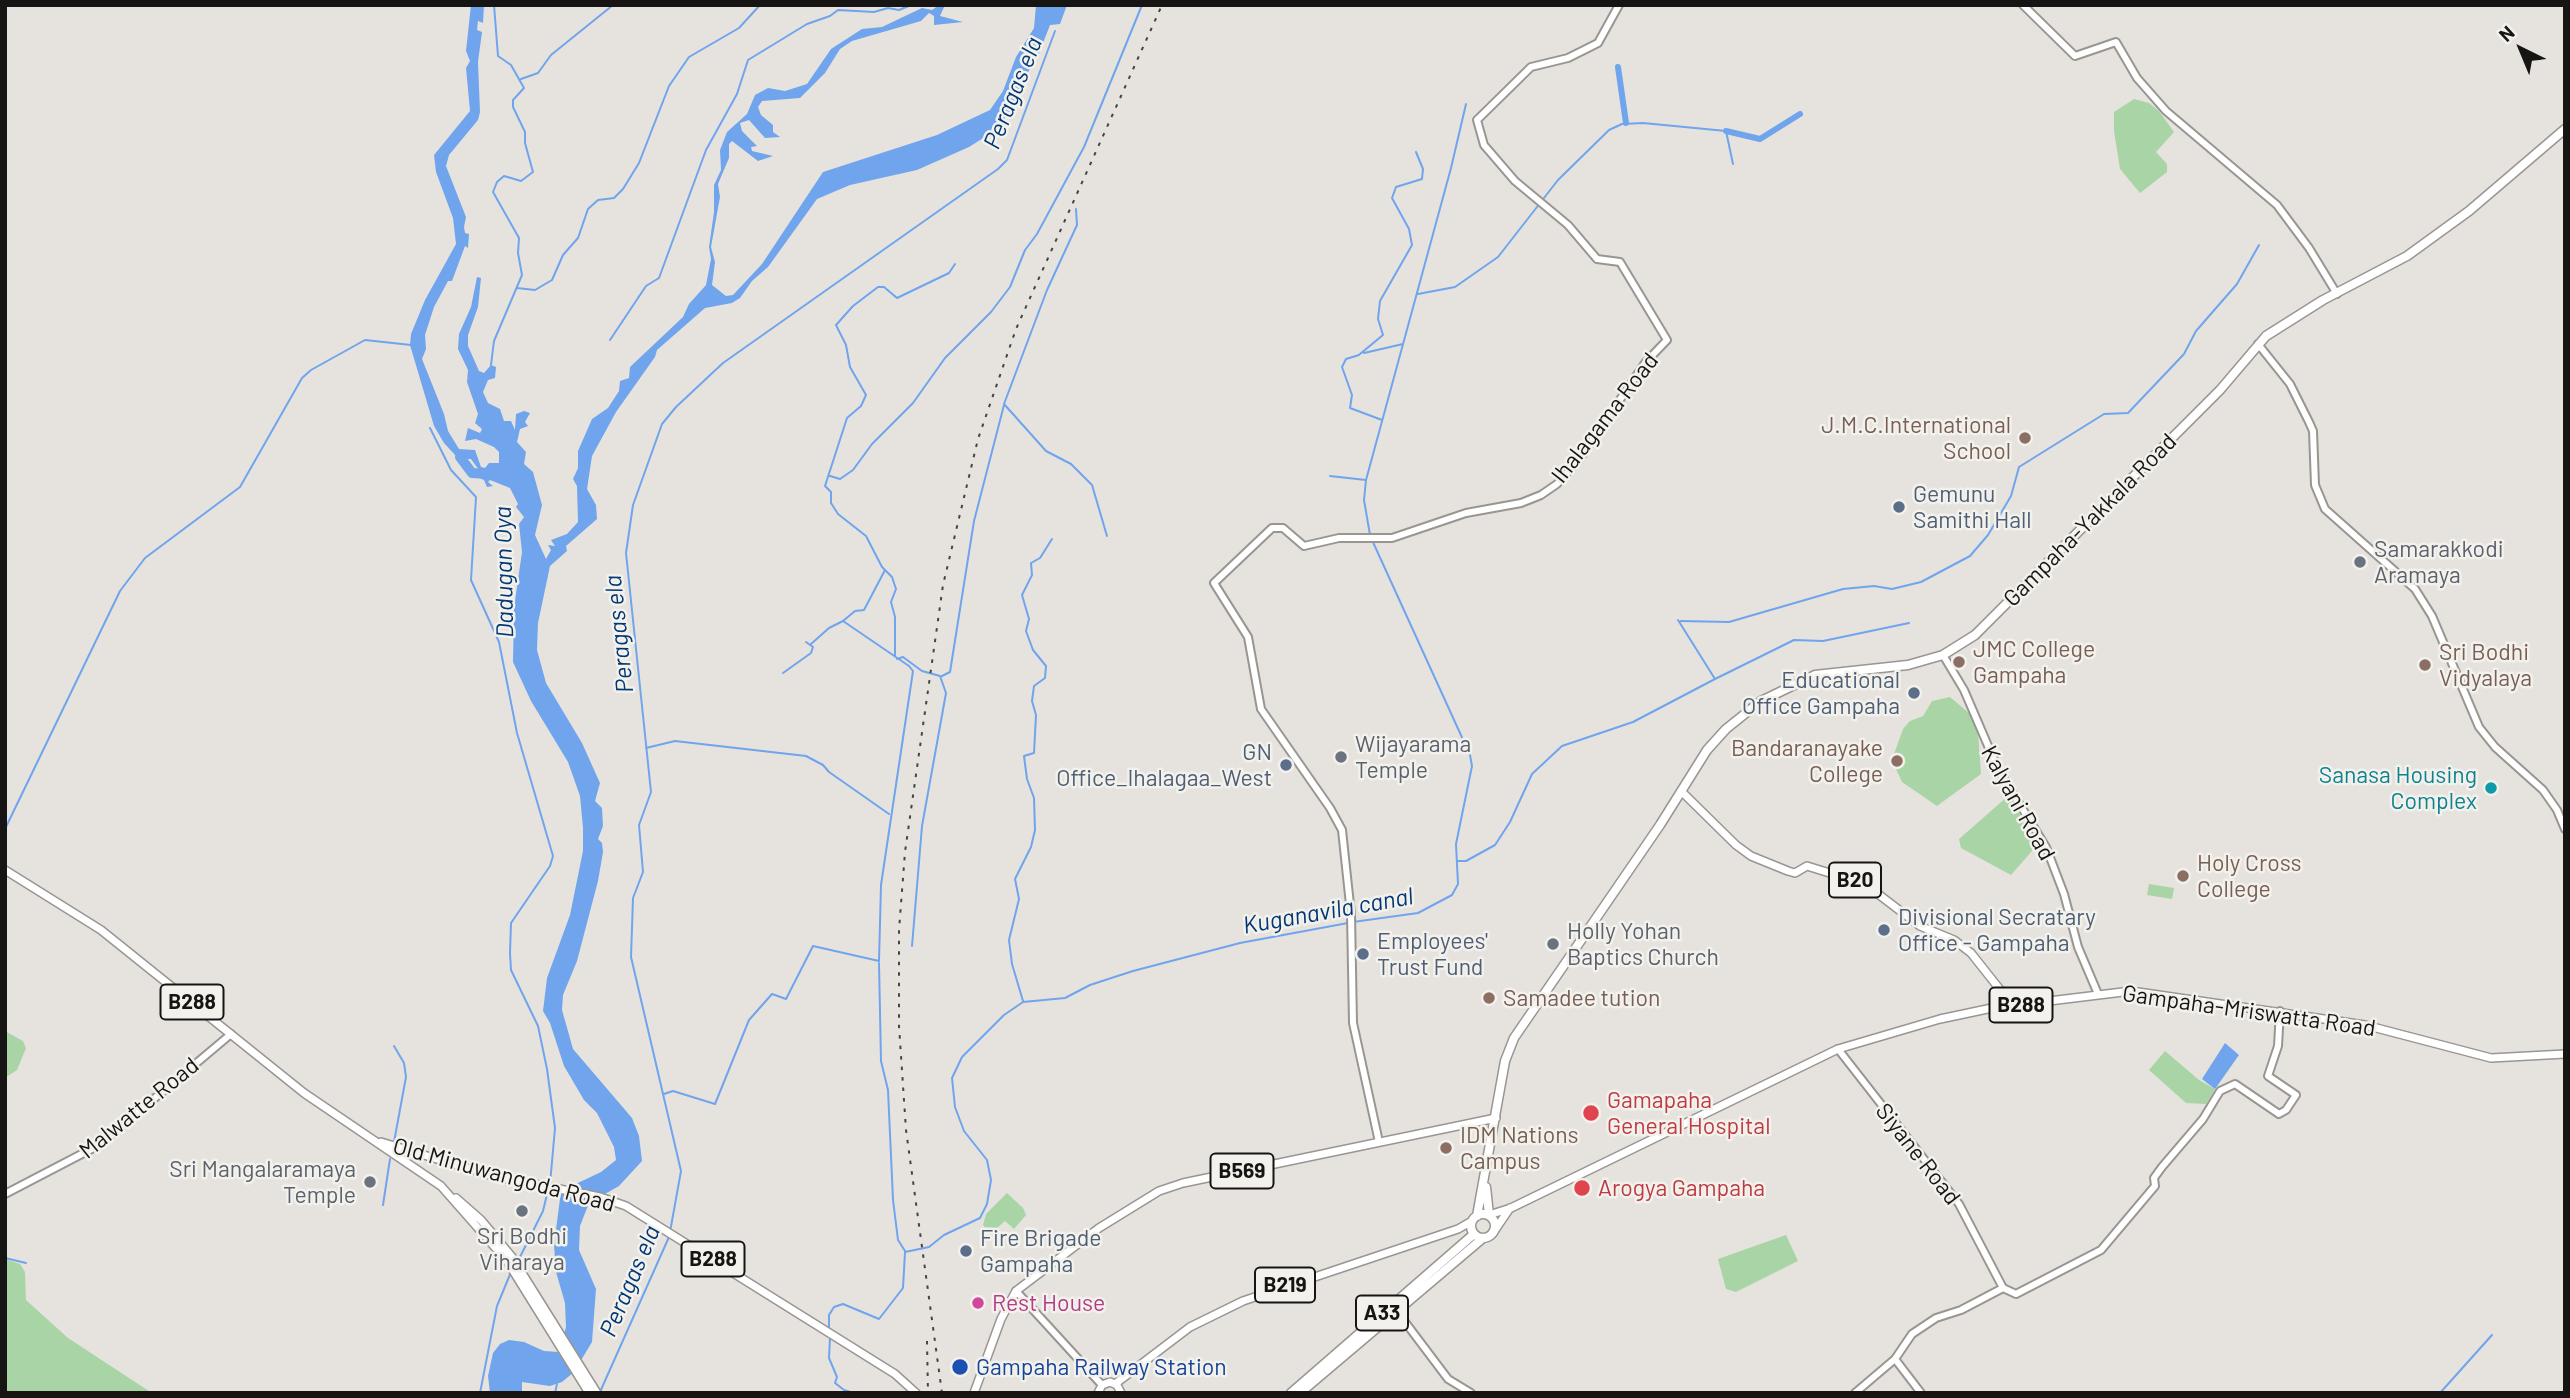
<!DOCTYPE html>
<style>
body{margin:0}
#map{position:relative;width:2570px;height:1398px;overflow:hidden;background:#e6e3df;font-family:Barlow,sans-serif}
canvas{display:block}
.frame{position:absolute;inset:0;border:7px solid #161514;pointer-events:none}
.north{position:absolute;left:2486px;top:14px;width:70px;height:70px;-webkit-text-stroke:5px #f3f1ec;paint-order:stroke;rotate:317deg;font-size:19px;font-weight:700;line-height:28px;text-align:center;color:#161514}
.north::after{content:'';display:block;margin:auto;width:24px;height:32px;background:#161514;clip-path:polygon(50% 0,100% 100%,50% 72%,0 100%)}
</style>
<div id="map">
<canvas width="2570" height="1398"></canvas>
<div class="frame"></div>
<div class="north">N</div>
</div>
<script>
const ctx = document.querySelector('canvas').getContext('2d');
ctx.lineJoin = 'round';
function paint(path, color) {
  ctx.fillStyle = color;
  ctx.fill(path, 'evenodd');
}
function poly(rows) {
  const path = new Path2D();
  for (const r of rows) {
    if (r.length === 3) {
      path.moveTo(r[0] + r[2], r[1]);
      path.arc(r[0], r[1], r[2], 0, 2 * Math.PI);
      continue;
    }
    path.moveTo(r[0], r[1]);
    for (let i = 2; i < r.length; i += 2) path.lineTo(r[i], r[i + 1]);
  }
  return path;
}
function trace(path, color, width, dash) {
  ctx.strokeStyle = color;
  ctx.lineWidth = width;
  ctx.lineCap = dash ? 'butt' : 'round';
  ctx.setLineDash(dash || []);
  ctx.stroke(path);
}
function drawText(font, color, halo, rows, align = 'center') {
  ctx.font = font + ' Barlow,sans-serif';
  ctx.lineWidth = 5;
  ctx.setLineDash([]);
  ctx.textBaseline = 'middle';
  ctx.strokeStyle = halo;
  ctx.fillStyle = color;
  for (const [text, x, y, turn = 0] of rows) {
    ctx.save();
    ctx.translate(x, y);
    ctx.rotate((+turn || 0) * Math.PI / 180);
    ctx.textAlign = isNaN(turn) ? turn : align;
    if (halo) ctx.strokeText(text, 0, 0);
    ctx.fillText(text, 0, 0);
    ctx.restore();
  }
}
paint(poly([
 [2134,99,2149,103,2159,111,2174,132,2156,152,2167,164,2167,172,2140,193,2120,169,2114,131,2114,112],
 [1950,697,1969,713,1978,732,1981,774,1937,806,1902,782,1896,769,1894,754,1903,729,1910,721,1923,716,1932,701],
 [2008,796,2038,844,2011,875,1961,848,1959,839],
 [2149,884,2174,888,2172,899,2147,895],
 [5,1031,23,1041,26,1048,17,1070,5,1078],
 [2165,1051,2199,1080,2215,1089,2206,1104,2186,1103,2149,1070],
 [1007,1193,1023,1208,1026,1215,1014,1229,1005,1221,990,1234,983,1225,986,1214],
 [1786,1235,1798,1261,1736,1292,1726,1289,1718,1259],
 [5,1259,20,1264,25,1272,26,1300,68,1338,152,1393,5,1393]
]), '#a9d4a6');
paint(poly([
 [471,5,484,5,483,23,478,21,477,30,482,32,478,62,480,112,478,120,449,155,446,166,466,217,464,227,465,233,469,234,468,248,465,246,452,281,448,281,434,307,425,335,426,349,422,359,444,414,448,431,459,449,475,450,481,467,485,468,489,463,499,463,499,452,494,447,476,439,465,441,468,428,480,433,482,429,475,423,478,414,467,382,468,370,458,349,459,334,471,307,477,277,481,278,478,307,468,335,468,346,479,371,484,373,491,365,496,367,495,378,488,380,483,392,488,403,500,409,504,421,511,421,515,430,516,414,524,411,530,413,525,422,528,426,520,429,517,442,526,452,524,464,533,472,542,505,535,535,546,559,551,550,548,545,555,546,551,540,567,534,578,522,577,486,573,479,578,468,578,451,592,419,608,408,619,391,620,381,629,378,630,367,683,317,689,304,706,285,711,259,709,247,714,212,714,185,721,170,720,150,727,132,747,114,755,95,768,88,785,91,807,84,831,49,862,29,882,27,922,8,932,10,939,5,945,5,940,16,963,22,934,25,934,16,929,13,921,21,852,41,840,49,825,73,800,98,762,101,758,107,761,115,773,125,773,132,780,137,765,138,749,120,740,123,742,131,757,146,751,147,752,151,773,156,758,161,732,141,729,144,729,158,718,184,720,197,711,247,715,262,712,285,726,296,733,295,762,264,823,172,937,135,990,110,1003,91,1016,57,1034,28,1036,5,1067,5,1060,24,1050,25,1038,56,1025,77,1012,109,996,130,969,147,917,170,850,185,817,199,768,267,752,281,740,298,732,303,705,308,657,350,655,357,616,412,592,456,587,489,596,505,597,519,566,546,567,551,550,566,538,623,537,650,546,683,582,743,600,783,595,801,602,808,603,826,598,839,602,843,603,852,598,881,577,961,563,995,562,1010,573,1049,632,1118,639,1136,642,1161,619,1186,589,1203,580,1226,579,1250,596,1289,592,1342,574,1372,562,1382,550,1386,522,1382,522,1393,490,1393,488,1376,493,1353,500,1344,509,1340,524,1342,544,1351,559,1352,566,1327,565,1303,556,1272,554,1245,561,1191,601,1172,616,1160,614,1147,597,1113,584,1100,564,1066,550,1023,543,1011,547,978,570,915,583,851,583,828,580,796,568,762,531,701,513,662,514,608,522,552,519,524,524,517,516,507,518,504,510,488,490,480,488,482,493,486,487,487,484,480,475,476,479,470,471,459,465,459,469,465,467,468,444,443,434,426,410,345,411,334,425,300,456,244,453,218,436,172,434,155,470,111,466,68,470,61,466,51],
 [2225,1043,2239,1055,2215,1089,2202,1079]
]), '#70a4ec');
trace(poly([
 [521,79,538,73,551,55,613,5],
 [1076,209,1077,225,1047,290,1004,404,1046,451,1071,464,1092,485,1107,536],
 [517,288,535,290,552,280,563,255,578,238,588,209,598,200,614,198,623,189,639,163,669,86,689,57,739,28,760,5],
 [1418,294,1455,287,1498,257,1558,180,1609,130,1622,124,1643,123,1726,131,1733,164],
 [610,340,646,286,659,278,706,150,737,94,748,60,807,24,830,16,838,10,874,12,888,8,899,10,911,5],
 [1364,353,1403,344],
 [1360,354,1383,335,1378,319,1380,301,1412,245,1409,229,1392,198,1396,187,1422,179,1423,169,1416,152],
 [1359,355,1346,359,1342,367,1352,395,1350,408,1382,420],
 [491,365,494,341,522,275,518,253,519,238,493,192,497,182,504,176,521,181,533,172,525,143,525,132,513,107,513,100,524,88,511,65,498,56,494,5],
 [430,428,451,470,476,497,471,580,499,642,517,733,553,856,550,866,511,923,510,953,511,970,538,1026,547,1069,555,1128,550,1184],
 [830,476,840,479,853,470,872,444,913,403,945,358,991,312,1010,287,1025,250,1037,234,1084,147,1142,5],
 [1330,476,1366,480,1451,168,1466,104],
 [1366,480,1364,500,1370,535],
 [1678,620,1715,679,1794,640,1823,641,1909,623],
 [1681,621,1729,622,1843,589,1874,586,1892,589,1921,582,1970,556,1988,535,2011,496,2019,467,2104,414,2128,413,2184,354,2196,331,2237,284,2259,245],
 [811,644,829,628,843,621,855,611,864,610,885,570],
 [895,656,895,617,891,602,896,589,892,577,882,567,866,536,838,514,831,503,831,492,825,486,847,418,861,406,866,395,850,367,846,345,836,325,853,306,878,287,884,287,897,298,949,273,955,264],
 [897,659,903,657,922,671,940,676,946,693,922,826,912,946],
 [783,673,811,653,813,647,806,642],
 [942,676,950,672,974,521,1004,405],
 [646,748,675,741,806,756,823,765,829,772,889,814],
 [5,829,120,591,145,558,240,487,302,378,311,370,365,340,411,345],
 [1457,861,1466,861,1495,845,1510,822,1532,774,1562,746,1633,722,1715,679],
 [1353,922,1418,913,1452,895,1458,884,1456,844,1472,766,1470,755,1372,540],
 [879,963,881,1061,888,1090,893,1200,898,1240,905,1251],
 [1023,1001,1012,964,1009,940,1019,899,1015,879,1031,847,1035,830,1034,798,1027,779,1024,756,1034,753,1036,715,1032,701,1034,686,1045,678,1046,666,1033,650,1026,631,1029,619,1022,595,1032,575,1031,563,1040,558,1052,539],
 [394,1046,404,1063,406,1077,394,1142],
 [664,1094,673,1091,715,1104,749,1020,772,994,786,999,813,946,879,961,881,885,913,671,909,666,843,621],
 [383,1205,390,1159],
 [670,1232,681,1171,631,957,633,898,643,872,639,825,651,792,626,553,633,505,662,424,676,407,723,363,998,169,1007,160,1055,31],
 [5,1258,26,1263],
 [518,1261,543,1211,548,1190],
 [829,1329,829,1315,834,1307,843,1304,879,1319,903,1288,905,1252,929,1247,944,1235,980,1218,987,1204,991,1180,987,1160,964,1131,955,1107,952,1078,962,1057,1004,1015,1023,1002,1065,998,1090,985,1133,971,1240,943,1348,923],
 [830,1338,829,1358,837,1377,835,1383,844,1390,854,1393],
 [600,1392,669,1237],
 [480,1393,497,1306,511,1272],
 [555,1393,557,1384],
 [2440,1393,2492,1335]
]), '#70a4ec', 2);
trace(poly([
 [1618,67,1626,123],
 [1726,131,1760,139,1800,114]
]), '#70a4ec', 6);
trace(poly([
 [460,457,472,473,489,474]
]), '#70a4ec', 10);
const tertiary = poly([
 [2023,5,2075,56,2116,42,2137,78,2166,111,2277,205,2309,248,2337,294],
 [2258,344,2290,384,2309,422,2313,431,2315,485,2325,509,2415,589,2432,616,2479,727,2495,747,2543,790,2557,810,2565,829],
 [1943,655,1964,690,1998,769,2046,847,2064,894,2078,947,2098,994],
 [1838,1049,1959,1204,2003,1288,2016,1294,2101,1250,2155,1186,2154,1178,2162,1167,2203,1119,2220,1091,2235,1084,2279,1114,2286,1110,2296,1095,2268,1076,2278,1046,2280,1011],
 [1379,1142,1353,1023,1351,914,1342,830,1330,808,1261,709,1248,637,1214,583,1272,528,1283,528,1304,546,1339,538,1392,538,1466,513,1521,503,1541,495,1557,484,1578,461,1645,363,1667,340,1620,262,1597,259,1568,225,1515,181,1484,145,1477,120,1531,67,1568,58,1598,43,1619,5],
 [5,1194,99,1145,231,1034],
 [1016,1291,1102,1385],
 [1396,1310,1448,1379,1471,1393],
 [1895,1359,1921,1393],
 [1855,1393,1895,1359,1912,1334,1936,1318,1961,1310,2003,1288]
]);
const primary = poly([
 [1681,791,1736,845,1751,856,1788,871,1795,873,1807,866,1865,884,1920,926,1954,940,1971,953,2013,1006],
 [5,870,101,930,304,1093,441,1186,507,1261,589,1393],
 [381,1142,493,1176,600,1197,626,1206,895,1374,916,1393],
 [456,1198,481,1220,512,1257,597,1393],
 [1489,1215,1511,1208,1838,1049,1940,1019,1992,1008,2131,991,2365,1025,2491,1058,2565,1054],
 [1495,1230,1510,1208],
 [1115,1384,1190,1327,1243,1301,1458,1229,1472,1221],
 [974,1393,1001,1319,1016,1291,1099,1228,1159,1191,1183,1183,1496,1118],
 [1098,1393,1102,1385,1110,1382,1117,1385,1121,1393]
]);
const trunk = poly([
 [1486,1187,1489,1215],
 [1483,1226,12],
 [1477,1216,1505,1061,1514,1038,1660,825,1707,750,1726,729,1761,701,1815,675,1908,665,1943,655,1975,635,2220,390,2266,336,2323,300,2407,256,2469,211,2565,129],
 [1291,1393,1474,1234],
 [1300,1393,1483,1238]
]);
trace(tertiary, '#999692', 10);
trace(primary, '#999692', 10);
trace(trunk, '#999692', 11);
trace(tertiary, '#fff', 6);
trace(primary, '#fff', 7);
trace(trunk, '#fff', 8);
trace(poly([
 [927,1341,928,1393],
 [942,1393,906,1130,899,1026,899,930,905,852,943,585,978,439,1016,329,1162,5]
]), '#454442', 2, [3.5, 7]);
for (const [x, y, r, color] of [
 [2025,438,7,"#8d6e63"],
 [1899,507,7,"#5c6f8a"],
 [2360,562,7,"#6b7280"],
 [1959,662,7,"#8d6e63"],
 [2425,665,7,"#8d6e63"],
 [1914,693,7,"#5c6f8a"],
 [1341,757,7,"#6b7280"],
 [1897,761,7,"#8d6e63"],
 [1286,765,7,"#5c6f8a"],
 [2491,788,7,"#0f9aa8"],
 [2183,876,7,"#8d6e63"],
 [1884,930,7,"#5c6f8a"],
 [1553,944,7,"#6b7280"],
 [1363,954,7,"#5c6f8a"],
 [1489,998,7,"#8d6e63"],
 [1591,1113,9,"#e0444e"],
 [1446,1148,7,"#8d6e63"],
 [370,1182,7,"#6b7280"],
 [1582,1188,9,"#e0444e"],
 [522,1211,7,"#6b7280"],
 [966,1251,7,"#5c6f8a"],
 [978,1303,7,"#d1479c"],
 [960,1367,9,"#1a4fb4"]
]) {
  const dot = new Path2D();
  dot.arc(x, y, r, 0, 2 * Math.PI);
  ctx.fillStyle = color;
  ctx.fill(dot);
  trace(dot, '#f3f1ec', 2.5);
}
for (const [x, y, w] of [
 [1855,880,52],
 [192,1002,63],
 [2021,1005,63],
 [1242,1171,63],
 [713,1259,63],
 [1285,1285,60],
 [1382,1313,52]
]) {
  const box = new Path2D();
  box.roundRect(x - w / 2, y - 17.5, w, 35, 5);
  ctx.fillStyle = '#f3f1ec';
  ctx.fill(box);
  trace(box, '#161514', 2);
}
drawText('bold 21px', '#161514', null, [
 ["B20",1855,880],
 ["B288",192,1002],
 ["B288",2021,1005],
 ["B569",1242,1171],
 ["B288",713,1259],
 ["B219",1285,1285],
 ["A33",1382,1313]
]);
drawText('23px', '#161514', '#f3f1ec', [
 ["Ihalagama Road",1605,418,-52],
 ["Gampaha-Yakkala Road",2090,520,-45],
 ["Kalyani Road",2018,803,61],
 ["Gampaha-Mriswatta Road",2249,1011,8],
 ["Malwatte Road",139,1108,-39],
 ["Siyane Road",1918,1154,52],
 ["Old Minuwangoda Road",504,1175,15]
]);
drawText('23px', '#785e54', '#f3f1ec', [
 ["J.M.C.International",2011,425,"right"],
 ["School",2011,451,"right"],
 ["JMC College",1973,649],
 ["Gampaha",1973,675],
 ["Sri Bodhi",2439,652],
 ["Vidyalaya",2439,678],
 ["Bandaranayake",1883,748,"right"],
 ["College",1883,774,"right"],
 ["Holy Cross",2197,863],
 ["College",2197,889],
 ["Samadee tution",1503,998],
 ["IDM Nations",1460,1135],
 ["Campus",1460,1161]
], 'left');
drawText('23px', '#4e5e75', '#f3f1ec', [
 ["Gemunu",1913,494],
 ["Samithi Hall",1913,520],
 ["Educational",1900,680,"right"],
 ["Office Gampaha",1900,706,"right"],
 ["GN",1272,752,"right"],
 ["Office_Ihalagaa_West",1272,778,"right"],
 ["Divisional Secratary",1898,917],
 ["Office - Gampaha",1898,943],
 ["Employees'",1377,941],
 ["Trust Fund",1377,967],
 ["Fire Brigade",980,1238],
 ["Gampaha",980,1264]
], 'left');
drawText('23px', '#5b616d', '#f3f1ec', [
 ["Samarakkodi",2374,549],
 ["Aramaya",2374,575],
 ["Wijayarama",1355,744],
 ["Temple",1355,770],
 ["Holly Yohan",1567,931],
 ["Baptics Church",1567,957],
 ["Sri Mangalaramaya",356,1169,"right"],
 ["Temple",356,1195,"right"],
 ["Sri Bodhi",522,1236,"center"],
 ["Viharaya",522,1262,"center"]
], 'left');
drawText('23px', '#0d838f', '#f3f1ec', [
 ["Sanasa Housing",2477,775],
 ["Complex",2477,801]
], 'right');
drawText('23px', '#be3a42', '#f3f1ec', [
 ["Gamapaha",1607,1100],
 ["General Hospital",1607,1126],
 ["Arogya Gampaha",1598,1188]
], 'left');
drawText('23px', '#b23c85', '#f3f1ec', [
 ["Rest House",992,1303]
], 'left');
drawText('23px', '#164399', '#f3f1ec', [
 ["Gampaha Railway Station",976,1367]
], 'left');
drawText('italic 24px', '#023776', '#f3f1ec', [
 ["Peragas ela",1013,93,-68],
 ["Dadugan Oya",504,572,-91],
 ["Peragas ela",619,634,-96],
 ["Kuganavila canal",1328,911,-10],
 ["Peragas ela",630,1281,-67]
]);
</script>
